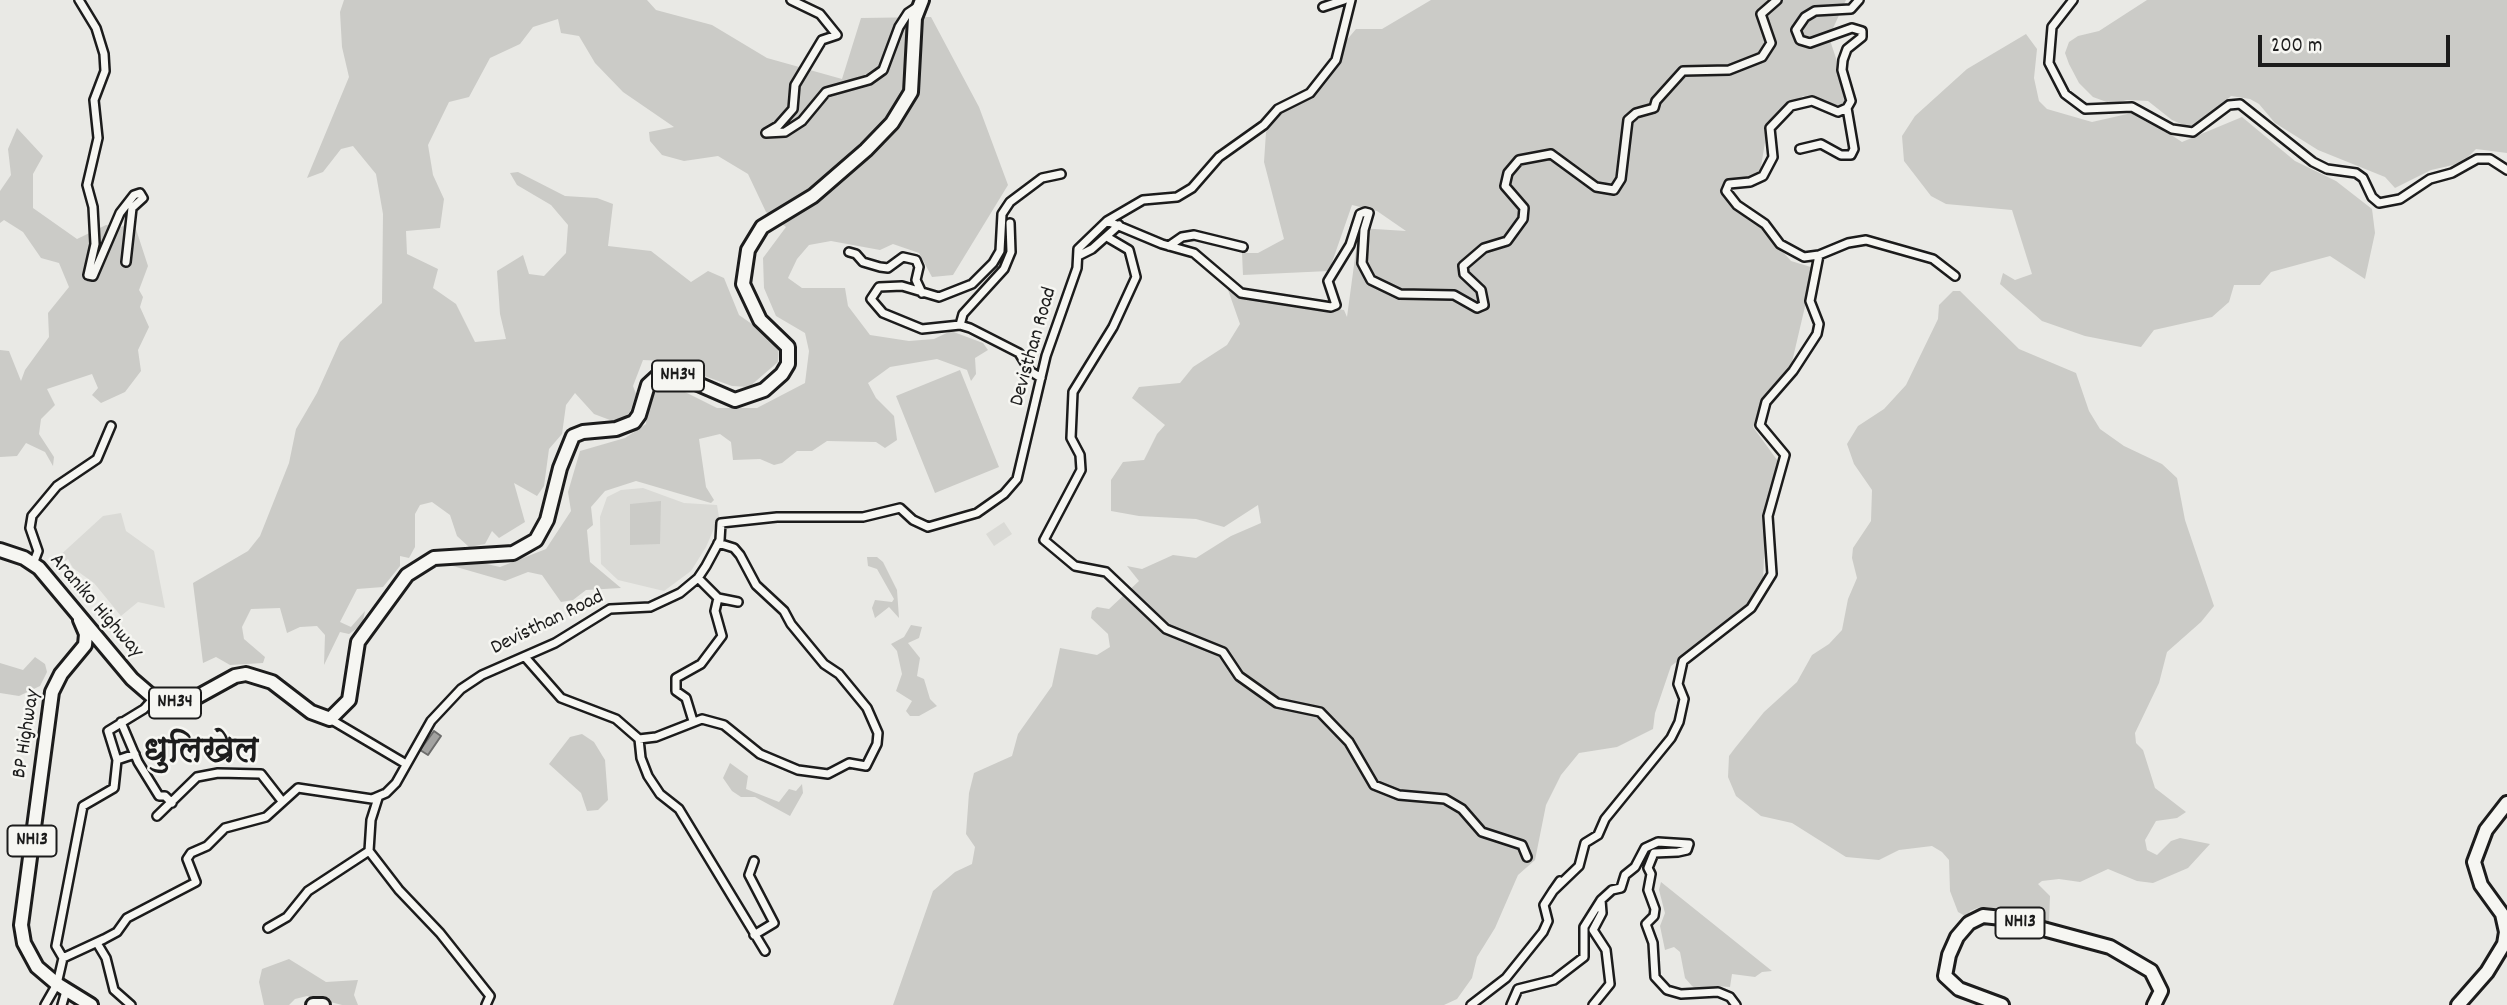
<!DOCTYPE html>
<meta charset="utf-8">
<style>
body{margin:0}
#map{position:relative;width:2507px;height:1005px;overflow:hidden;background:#e9e9e5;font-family:Dekko,sans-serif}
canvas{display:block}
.scale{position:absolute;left:2258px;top:35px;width:192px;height:32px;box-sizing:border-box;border:4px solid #1c1c1c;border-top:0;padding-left:9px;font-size:21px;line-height:24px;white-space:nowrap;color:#1c1c1c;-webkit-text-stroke:5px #f6f6f2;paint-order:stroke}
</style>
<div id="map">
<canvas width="2507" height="1005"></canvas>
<div class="scale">200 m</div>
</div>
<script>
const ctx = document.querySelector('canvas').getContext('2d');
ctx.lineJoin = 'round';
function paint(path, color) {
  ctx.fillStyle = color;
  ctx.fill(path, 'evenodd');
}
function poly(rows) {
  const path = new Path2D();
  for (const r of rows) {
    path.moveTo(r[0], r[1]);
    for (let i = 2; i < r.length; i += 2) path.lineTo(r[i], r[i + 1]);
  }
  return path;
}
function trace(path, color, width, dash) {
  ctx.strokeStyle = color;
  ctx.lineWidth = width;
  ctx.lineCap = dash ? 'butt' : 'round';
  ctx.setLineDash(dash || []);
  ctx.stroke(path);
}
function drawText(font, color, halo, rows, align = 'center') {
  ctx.font = font + ' Dekko,"Playpen Sans Deva",sans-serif';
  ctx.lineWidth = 5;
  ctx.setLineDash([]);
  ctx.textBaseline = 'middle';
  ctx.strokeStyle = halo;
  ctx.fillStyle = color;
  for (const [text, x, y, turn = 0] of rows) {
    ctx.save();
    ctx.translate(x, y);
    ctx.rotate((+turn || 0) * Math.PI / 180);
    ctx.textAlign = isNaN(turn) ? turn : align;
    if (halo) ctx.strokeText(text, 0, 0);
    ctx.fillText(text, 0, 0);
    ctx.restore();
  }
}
paint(poly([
 [643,488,684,503,717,505,719,517,706,547,691,571,664,591,618,580,601,564,600,517,607,497,621,490],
 [121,513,126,531,154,551,165,608,138,602,121,616,94,583,73,568,68,559,61,564,56,559,103,516],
 [1004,522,1012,534,994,546,986,534]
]), '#dadad6');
paint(poly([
 [344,0,647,0,656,10,712,25,767,58,842,79,861,18,931,17,979,107,1008,185,953,275,932,277,919,253,893,244,880,250,831,241,809,245,797,259,788,278,802,288,845,288,848,306,870,335,909,341,934,339,951,331,983,343,988,350,975,358,976,374,971,381,967,370,937,359,890,367,868,383,876,398,894,416,897,440,885,448,876,442,827,441,812,451,797,451,782,463,774,465,760,459,733,460,731,442,720,434,699,439,706,487,714,500,711,503,636,481,605,491,591,507,593,525,587,530,590,562,621,588,586,590,573,600,561,602,542,575,528,572,505,581,439,562,465,559,500,567,546,549,571,511,568,492,580,451,625,438,646,424,647,408,658,386,673,386,717,408,757,408,805,383,809,351,805,333,776,316,764,288,763,258,786,227,766,212,748,174,718,156,684,161,662,155,650,141,649,132,674,127,623,92,595,63,579,36,561,33,558,19,533,27,520,44,490,58,469,97,449,102,428,145,433,175,444,199,440,228,406,231,407,254,438,269,433,288,456,304,475,342,506,339,500,314,497,271,523,255,529,274,544,276,566,253,568,225,551,205,517,185,510,173,518,172,565,196,597,198,613,204,608,246,651,251,691,282,708,271,724,278,739,315,779,343,778,362,749,387,732,386,663,361,643,360,633,386,636,394,630,412,618,423,594,414,575,393,566,405,562,434,549,449,544,486,537,496,514,483,525,522,499,538,492,531,485,544,469,547,457,536,450,515,432,502,420,505,415,514,415,547,409,558,400,556,400,566,383,587,357,589,340,622,351,627,365,611,362,625,349,634,340,632,324,665,325,635,317,626,300,627,287,633,280,608,251,609,242,627,244,639,265,657,263,663,230,665,216,657,203,663,193,583,248,551,260,536,289,463,296,429,317,393,340,342,382,303,383,214,376,174,353,146,341,149,323,172,307,178,349,77,342,47,340,12],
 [1431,0,1846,0,1829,37,1849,98,1846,107,1836,108,1803,96,1783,110,1767,130,1759,179,1731,178,1722,191,1762,228,1791,261,1814,268,1792,362,1753,427,1780,464,1766,508,1763,582,1742,613,1671,666,1655,713,1653,729,1617,747,1579,753,1561,775,1546,805,1535,860,1518,875,1495,928,1477,957,1472,978,1457,999,1444,1005,893,1005,933,891,955,872,972,864,975,847,966,834,969,793,974,773,1012,756,1018,734,1052,686,1060,648,1097,655,1110,647,1108,634,1091,618,1092,611,1097,607,1109,609,1139,581,1127,566,1142,569,1173,555,1196,558,1231,536,1261,523,1258,505,1224,527,1196,519,1139,516,1111,511,1111,480,1123,462,1144,460,1157,434,1165,425,1132,398,1139,387,1180,383,1193,367,1227,345,1240,324,1227,287,1267,298,1344,310,1347,317,1359,228,1406,231,1377,211,1352,205,1329,271,1243,275,1242,253,1258,253,1284,239,1264,162,1266,132,1289,104,1308,99,1335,54,1356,29,1382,29],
 [2147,0,2507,0,2507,153,2476,149,2462,163,2431,170,2395,188,2385,177,2318,150,2275,123,2259,104,2250,99,2231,96,2195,130,2172,120,2148,101,2127,100,2112,104,2093,97,2079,83,2069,64,2065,53,2069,42,2078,36,2099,31],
 [2026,34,2037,49,2034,78,2039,101,2047,109,2092,122,2136,112,2182,142,2242,117,2295,161,2336,181,2372,209,2375,233,2365,279,2330,256,2271,272,2260,285,2234,285,2229,302,2212,317,2154,330,2141,347,2085,336,2042,321,2000,284,2003,273,2015,280,2032,274,2012,210,1946,204,1931,196,1904,161,1902,136,1915,116,1967,69],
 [17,128,43,156,33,174,33,208,77,239,106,225,121,227,133,220,148,266,139,290,143,297,140,307,149,327,138,350,141,371,125,392,101,403,92,395,98,388,92,374,47,389,55,405,41,419,39,434,54,457,53,466,45,452,26,443,17,456,0,457,0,350,9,351,21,381,25,370,49,337,48,313,69,287,59,263,41,258,23,232,4,220,0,223,0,191,11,175,8,149],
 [1953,291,1960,291,2019,349,2076,373,2089,411,2100,429,2124,446,2162,464,2177,478,2185,520,2214,606,2201,622,2167,652,2159,683,2135,733,2136,743,2143,750,2155,788,2186,812,2177,818,2156,821,2145,840,2147,850,2157,855,2171,841,2180,838,2210,844,2188,868,2153,883,2137,881,2108,869,2080,882,2059,879,2042,881,2038,884,2050,896,2049,922,2027,919,2002,909,1980,907,1970,911,1967,917,1958,912,1950,891,1949,860,1942,852,1932,846,1899,850,1879,860,1846,857,1792,823,1761,816,1736,796,1728,777,1729,756,1735,748,1764,712,1797,682,1812,655,1829,644,1842,630,1848,599,1857,578,1852,558,1853,548,1871,521,1872,490,1854,464,1847,444,1858,426,1884,409,1906,385,1938,319,1939,305],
 [960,370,999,467,935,493,896,396],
 [661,501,660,544,630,545,630,504],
 [867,557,877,557,883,562,897,590,899,618,889,607,875,618,872,608,875,600,892,602,894,599,877,569,868,566],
 [911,625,922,627,919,638,908,643,920,658,917,676,924,679,930,699,937,706,919,716,910,716,906,711,912,701,896,691,902,674,897,651,891,644,904,637],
 [35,657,45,664,47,672,40,686,19,696,0,693,0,663,23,670],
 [582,734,594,742,605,760,608,800,598,810,587,811,581,793,549,764,570,737],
 [730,763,748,776,746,789,779,802,789,789,796,791,802,784,803,793,790,816,755,797,741,797,732,791,723,778],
 [1661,882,1772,971,1762,972,1755,977,1732,974,1730,987,1715,986,1715,995,1708,996,1692,986,1685,978,1680,952,1674,947,1665,950,1660,926,1665,913,1659,890],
 [289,959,326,982,358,980,354,995,358,1005,342,1005,307,996,295,999,289,1005,264,1005,259,982,262,969]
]), '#cbcbc7');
const water = poly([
 [434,731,441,736,428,755,420,750,434,731]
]);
paint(water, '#a3a3a1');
trace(water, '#6d6d6c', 2);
const street = poly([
 [79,0,96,28,104,54,105,71,94,100,98,138,87,185,93,207,95,244,88,275,93,276,120,213,134,195,140,193,143,198,132,208,126,262],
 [791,0,820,14,837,35,822,40,795,85,793,109,778,126,766,133,785,132,802,121,826,92,869,80,883,70,899,27,908,13,917,7],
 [1859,0,1851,9,1815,11,1805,17,1796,30,1800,40,1810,43,1852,28,1862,31,1862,37,1847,49,1843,60,1842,70,1851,101,1847,108,1838,112,1812,101,1791,106,1770,128,1773,157,1763,176,1750,182,1729,184,1726,191,1737,205,1765,224,1780,244,1804,257,1819,255,1848,243,1866,240,1933,259,1955,276],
 [2073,0,2052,27,2049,63,2065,94,2085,109,2132,107,2172,129,2193,132,2229,105,2240,104,2313,162,2327,169,2356,173,2363,178,2372,197,2379,203,2400,199,2430,179,2452,173,2477,159,2490,159,2507,170],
 [1323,7,1344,0],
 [1800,149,1821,144,1841,155,1851,155,1854,149,1847,108],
 [1107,221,1143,200,1177,197,1192,188,1219,157,1264,125,1278,109,1310,93,1336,60,1351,0],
 [1107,237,1129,250,1136,277,1113,327,1073,392,1071,438,1080,455,1081,470,1044,540,1075,566,1106,572,1166,629,1223,652,1239,676,1277,703,1320,712,1349,742,1374,785,1399,795,1445,799,1462,809,1482,832,1522,845,1527,857],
 [1169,246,1182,237,1194,235,1243,247],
 [849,252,856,254,863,262,880,267,888,268,903,257,916,260,919,267,916,280,922,293],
 [1078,256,1092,249,1119,225],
 [960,325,963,314,1004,269,1011,252,1010,223],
 [1041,378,1030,371,1019,353,970,328,960,325,922,329,883,313,871,299,879,287,902,286,939,297,972,284,993,263,1000,251,1002,214,1010,202,1042,178,1061,174],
 [33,564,38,551,30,528,32,516,57,486,97,459,111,426],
 [718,598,738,602],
 [525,657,561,698,616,719,639,739,656,737,702,719,724,725,760,754,798,770,828,774,849,763,866,766,877,744,878,733,867,708,839,674,824,664,791,624,784,611,756,585,740,555,734,548,718,543],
 [330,719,406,764],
 [693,721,686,698,676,691,676,678,701,664,722,636,715,611,718,598,698,578],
 [121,722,138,762,159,796,165,796,172,803],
 [639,739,641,758,648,776,660,794,679,809,765,951],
 [117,760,135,754],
 [378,798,371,820,369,851,399,890,440,933,490,996,486,1005],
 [157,816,197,777,218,773,261,774,282,801],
 [754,861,749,875,774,923,754,935],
 [1560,881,1553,891,1579,866,1585,843,1598,835,1605,819,1671,738,1679,722,1684,699,1678,684,1683,661,1751,608,1772,574,1768,516,1785,455,1760,425,1766,402,1793,371,1817,334,1819,324,1810,301,1819,255],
 [1601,900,1612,890,1621,888,1625,875,1635,867,1645,848,1658,842,1689,844,1687,850,1678,852,1654,853,1648,868,1651,874,1648,890,1655,909,1654,916,1646,924,1653,943,1655,977,1667,990,1681,994,1718,992,1730,997,1736,1005],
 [268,928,287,917,308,891,369,851],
 [97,943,106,958,114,990,131,1005],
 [63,958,104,939,117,932,127,918,196,882,187,859,191,853,207,846,225,828,266,817,298,788,372,799,386,793,396,783,431,721,461,689,482,675,555,643,610,609,650,607,680,593,698,578,706,566,720,540,721,523,777,517,863,517,900,508,913,520,928,527,977,513,1004,494,1017,479,1046,356,1077,268,1078,249,1107,221,1162,244,1194,253,1241,293,1331,307,1336,305,1328,281,1350,245,1360,214,1365,212,1369,213,1364,230,1362,263,1371,280,1400,294,1454,295,1477,308,1484,305,1481,290,1464,274,1463,266,1484,248,1507,241,1523,219,1524,208,1505,186,1508,173,1519,160,1551,154,1596,187,1614,190,1621,179,1628,120,1636,113,1654,108,1656,101,1683,71,1729,70,1762,57,1771,43,1761,14,1777,0],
 [45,1005,57,984,63,958,56,946,83,806,114,788,117,760,108,731,144,709,154,698],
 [62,1005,66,991],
 [1471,1005,1506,978,1543,932,1548,921,1544,905,1553,891],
 [1511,1005,1518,989,1554,980,1584,957,1584,927,1601,900,1602,913,1593,930,1606,950,1610,984,1593,1005]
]);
const highway = poly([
 [0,550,24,558,39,568,132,679,154,698,169,703,186,703,235,676,246,674,272,682,311,712,330,719,349,700,358,642,407,575,434,558,513,553,536,540,547,520,560,468,573,436,583,432,616,429,634,422,639,415,648,385,660,374,675,374,735,400,764,390,782,374,788,364,788,347,760,320,743,284,748,250,762,227,813,196,866,150,892,123,911,92,915,18,922,0],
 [80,620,86,634,85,645,61,674,52,692,21,925,24,943,37,967,57,984,91,1005],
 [313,1005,323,1005],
 [2002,1005,1959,989,1945,976,1949,955,1957,937,1969,923,1983,916,2002,918,2110,947,2151,971,2161,991,2154,1005],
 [2458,1005,2487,972,2504,944,2506,932,2502,914,2481,885,2474,862,2486,830,2507,803]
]);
trace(street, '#1c1c1c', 12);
trace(highway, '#1c1c1c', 18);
trace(street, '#f6f6f2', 7);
trace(highway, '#f6f6f2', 12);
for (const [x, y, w] of [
 [678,376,52],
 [175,703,52],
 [32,841,49],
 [2020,923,49]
]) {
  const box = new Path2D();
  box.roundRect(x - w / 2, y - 15.5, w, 31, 5);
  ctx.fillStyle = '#f6f6f2';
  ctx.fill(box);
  trace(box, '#1c1c1c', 2);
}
drawText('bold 19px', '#1c1c1c', null, [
 ["NH34",678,376],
 ["NH34",175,703],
 ["NH13",32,841],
 ["NH13",2020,923]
]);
drawText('21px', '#1c1c1c', '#f6f6f2', [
 ["Devisthan Road",1035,347,-74],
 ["Araniko Highway",95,607,49],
 ["Devisthan Road",548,624,-26],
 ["BP Highway",28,734,-81]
]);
drawText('bold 35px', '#1c1c1c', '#f6f6f2', [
 ["धुलिखेल",201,755]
]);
</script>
